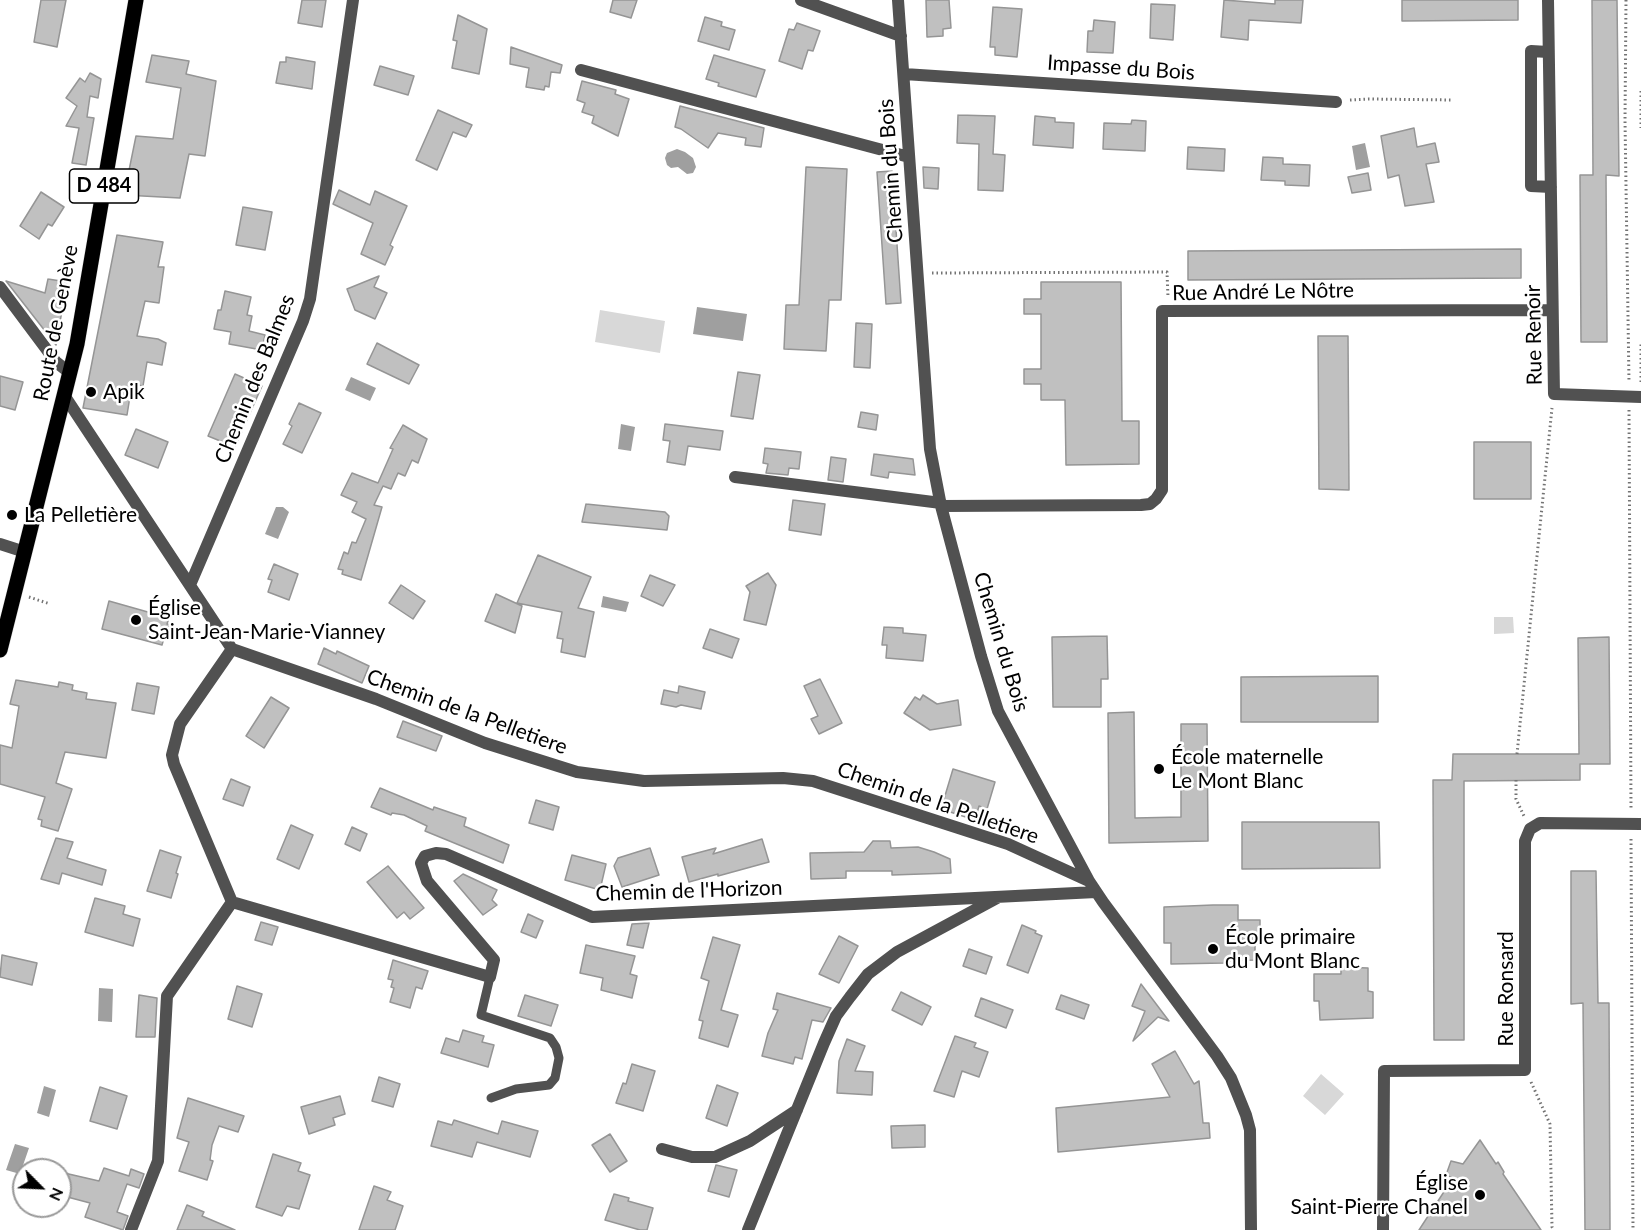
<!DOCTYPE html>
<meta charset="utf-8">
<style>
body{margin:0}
#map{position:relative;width:1641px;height:1230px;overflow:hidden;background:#fff;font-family:Lato,sans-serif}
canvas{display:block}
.north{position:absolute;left:12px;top:1158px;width:60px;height:60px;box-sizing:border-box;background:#fff;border:2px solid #999;border-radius:50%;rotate:114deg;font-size:16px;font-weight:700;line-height:24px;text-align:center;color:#000}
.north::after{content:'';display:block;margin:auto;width:21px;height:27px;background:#000;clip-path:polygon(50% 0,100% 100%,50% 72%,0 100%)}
</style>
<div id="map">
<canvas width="1641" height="1230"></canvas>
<div class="north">N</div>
</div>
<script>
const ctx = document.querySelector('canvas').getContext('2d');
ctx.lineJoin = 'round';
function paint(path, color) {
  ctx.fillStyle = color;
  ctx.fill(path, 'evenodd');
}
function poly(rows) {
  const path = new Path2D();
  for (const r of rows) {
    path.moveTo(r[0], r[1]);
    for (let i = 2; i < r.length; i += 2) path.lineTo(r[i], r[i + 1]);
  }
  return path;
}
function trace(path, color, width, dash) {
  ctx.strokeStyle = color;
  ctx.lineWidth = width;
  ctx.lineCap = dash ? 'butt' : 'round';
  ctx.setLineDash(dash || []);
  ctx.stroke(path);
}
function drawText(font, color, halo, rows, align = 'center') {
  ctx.font = font + ' Lato,sans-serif';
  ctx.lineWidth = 5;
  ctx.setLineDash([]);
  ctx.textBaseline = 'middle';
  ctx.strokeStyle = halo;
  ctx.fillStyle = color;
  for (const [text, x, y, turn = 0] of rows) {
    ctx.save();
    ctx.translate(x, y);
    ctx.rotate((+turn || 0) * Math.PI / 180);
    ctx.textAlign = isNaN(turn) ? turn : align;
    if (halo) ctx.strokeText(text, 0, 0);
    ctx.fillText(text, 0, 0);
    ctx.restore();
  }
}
paint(poly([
 [600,310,665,321,660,353,595,342],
 [1494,617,1513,617,1514,633,1494,634],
 [1321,1074,1344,1094,1325,1115,1303,1096]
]), '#d8d8d8');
paint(poly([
 [1365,143,1370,167,1356,170,1352,146],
 [677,149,685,152,693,158,696,167,693,173,687,174,678,167,671,168,667,165,665,158,667,153],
 [697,307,747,314,743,341,693,334],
 [351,377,376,388,370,401,345,390],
 [621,424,635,427,631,451,618,449],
 [276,507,283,507,289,512,278,539,265,534],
 [603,596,629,602,626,612,601,607],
 [99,988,113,989,112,1022,98,1021],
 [44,1086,56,1090,49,1117,37,1113],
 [15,1144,29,1148,20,1174,6,1170]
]), '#9f9f9f');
const building = poly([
 [41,0,66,0,57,47,34,42,41,0],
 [302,0,326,0,322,27,298,23,302,0],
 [613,0,637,0,631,18,610,12,613,0],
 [926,0,949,0,951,28,943,29,943,36,927,37,926,0],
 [1224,0,1275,4,1275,0,1303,0,1301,23,1249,20,1248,40,1221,37,1224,0],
 [1402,0,1518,0,1518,20,1402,21,1402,0],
 [1592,0,1617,0,1619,176,1606,175,1607,342,1581,342,1580,175,1593,175,1592,0],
 [1151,4,1175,5,1173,40,1150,38,1151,4],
 [993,7,1022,9,1017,57,995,55,995,47,990,47,993,7],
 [458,15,487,29,479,74,452,68,457,41,453,40,458,15],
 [705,17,722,22,721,26,735,30,729,50,698,41,705,17],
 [1094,20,1115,22,1113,53,1087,52,1088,31,1093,31,1094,20],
 [797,23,820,31,813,51,808,50,802,69,779,61,789,29,794,30,797,23],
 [511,47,562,65,560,73,551,72,549,87,545,86,544,90,526,87,529,68,510,64,511,47],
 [152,55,189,61,186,74,216,81,205,156,189,154,180,198,124,195,136,136,173,139,181,88,146,82,152,55],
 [714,55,765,70,756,97,718,86,719,83,706,79,714,55],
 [286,57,315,62,312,89,276,83,280,62,286,62,286,57],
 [380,66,414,76,408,95,374,85,380,66],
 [90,73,101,79,98,98,90,96,87,117,94,118,86,165,72,163,79,128,66,126,77,106,66,98,80,78,85,82,90,73],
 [582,81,616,90,615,94,629,99,618,136,592,123,594,116,582,112,585,103,577,100,582,81],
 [680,106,764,128,761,147,745,145,746,138,718,133,708,148,681,129,675,127,680,106],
 [438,110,472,125,466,137,453,132,437,170,416,160,438,110],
 [958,115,995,116,993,154,1005,155,1003,191,978,190,979,144,957,143,958,115],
 [1035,116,1055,118,1055,122,1074,123,1073,148,1033,145,1035,116],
 [1132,120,1146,121,1145,151,1103,149,1104,123,1131,124,1132,120],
 [1414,128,1417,147,1435,143,1439,162,1426,164,1434,202,1405,206,1399,175,1388,178,1381,136,1414,128],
 [1188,147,1225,149,1224,171,1187,169,1188,147],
 [1263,157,1283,158,1283,164,1310,165,1309,186,1285,185,1285,181,1261,180,1263,157],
 [806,167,847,169,841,300,829,300,826,351,784,349,786,305,799,305,806,167],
 [923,167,939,168,938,189,924,188,923,167],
 [892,171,901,303,886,304,877,172,892,171],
 [1368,173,1371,190,1352,193,1348,177,1368,173],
 [339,190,370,205,375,191,407,206,390,245,393,247,385,265,361,254,373,223,333,204,339,190],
 [41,192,64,207,52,226,48,224,39,239,20,226,41,192],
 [243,207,272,212,265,250,236,245,243,207],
 [117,235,163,242,158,267,164,267,159,303,145,301,137,336,158,339,166,343,162,365,147,362,143,386,132,384,127,415,83,408,117,235],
 [1521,249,1521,278,1188,280,1188,251,1521,249],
 [379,276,374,287,387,293,375,319,355,310,347,289,379,276],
 [48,279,67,282,56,345,6,281,45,293,48,279],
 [1041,282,1121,282,1122,421,1139,421,1139,464,1066,465,1065,400,1041,400,1041,384,1024,384,1024,369,1041,369,1041,314,1024,314,1024,299,1041,299,1041,282],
 [225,291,251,297,247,315,252,316,249,331,265,335,262,350,229,344,231,332,214,329,218,310,221,310,225,291],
 [856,323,872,324,870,368,854,367,856,323],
 [1318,336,1348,336,1349,490,1319,489,1318,336],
 [377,343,419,365,409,384,367,364,377,343],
 [738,372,760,375,753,419,731,416,738,372],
 [235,374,262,386,235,447,208,436,235,374],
 [0,376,23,382,15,410,0,406,0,376],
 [299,403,321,413,302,453,283,444,292,426,289,424,299,403],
 [861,412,878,415,876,430,858,427,861,412],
 [665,424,723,431,720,450,688,446,685,465,667,462,670,441,663,440,665,424],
 [403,425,427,439,418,463,412,460,405,476,398,473,391,489,383,486,374,505,382,507,361,580,342,574,343,570,338,569,344,552,348,554,352,542,356,543,366,519,352,512,357,502,341,495,352,473,378,483,393,449,390,448,403,425],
 [136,429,168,442,158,468,125,455,136,429],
 [1474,442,1531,442,1531,499,1474,499,1474,442],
 [765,448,801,452,799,469,789,468,788,475,766,473,768,464,763,463,765,448],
 [874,454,913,459,915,475,889,472,888,478,871,475,874,454],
 [831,457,846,459,843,482,828,480,831,457],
 [793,500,825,504,821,535,789,530,793,500],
 [586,504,665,512,669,516,667,530,582,522,586,504],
 [538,555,591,577,578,608,594,612,585,657,561,652,563,639,557,638,562,612,517,603,538,555],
 [274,564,298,574,289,600,268,592,272,580,268,579,274,564],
 [768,573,776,585,766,625,744,620,750,592,746,586,768,573],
 [650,575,675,585,663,606,641,596,650,575],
 [401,585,425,601,413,619,389,603,401,585],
 [496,594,522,606,515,633,485,621,496,594],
 [109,601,169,618,167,624,174,626,171,640,164,638,162,645,102,629,109,601],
 [884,627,903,628,903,633,926,635,923,661,886,658,887,645,882,645,884,627],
 [710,629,739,639,732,658,703,648,710,629],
 [1107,636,1108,679,1101,679,1101,707,1053,707,1052,637,1107,636],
 [1609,637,1610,764,1580,764,1580,780,1464,781,1464,1040,1434,1040,1433,780,1452,780,1453,754,1579,754,1578,638,1609,637],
 [324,648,336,654,337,651,369,666,362,683,318,664,324,648],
 [1378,676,1378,722,1241,722,1241,677,1378,676],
 [820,679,842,723,819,734,811,719,818,716,804,686,820,679],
 [16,680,58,687,59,682,73,685,72,690,87,693,86,699,116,703,106,758,65,752,56,783,72,789,58,831,41,826,42,820,38,819,45,797,0,784,0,745,12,748,19,706,10,704,16,680],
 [137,683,159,687,154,714,132,710,137,683],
 [679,686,705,692,701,709,681,705,676,707,661,704,664,690,678,693,679,686],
 [923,695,937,704,958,700,961,725,930,730,904,713,915,697,920,700,923,695],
 [271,697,289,708,264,748,246,736,271,697],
 [1134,712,1135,818,1181,817,1181,724,1207,724,1208,841,1109,843,1108,713,1134,712],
 [403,721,442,736,436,751,397,737,403,721],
 [953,769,995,782,987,809,979,806,975,820,941,809,953,769],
 [231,779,250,787,243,806,223,799,231,779],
 [380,788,433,810,434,807,466,818,464,826,509,845,503,863,425,831,427,826,404,815,392,813,391,815,371,807,380,788],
 [536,800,559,807,553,830,529,823,536,800],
 [1242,822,1379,822,1380,868,1242,869,1242,822],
 [291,825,313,835,299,869,277,859,291,825],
 [352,827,367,834,360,851,345,844,352,827],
 [56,838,73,842,67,858,106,870,102,885,62,873,59,884,41,879,56,838],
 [762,839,769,862,718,876,718,874,689,882,682,857,716,848,713,854,762,839],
 [873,841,890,841,891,848,918,847,934,852,950,859,951,873,892,875,892,871,846,871,846,878,811,879,810,853,864,852,873,841],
 [650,848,659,875,622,887,614,866,618,858,650,848],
 [160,850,181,857,176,873,178,874,171,898,147,891,160,850],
 [572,855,606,864,600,890,565,880,572,855],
 [388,866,424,908,410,919,404,912,397,918,367,882,388,866],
 [1571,871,1596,871,1598,1003,1609,1003,1610,1230,1585,1230,1583,1003,1571,1004,1571,871],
 [463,874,497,890,492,900,497,905,483,915,454,881,463,874],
 [95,898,125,906,123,914,140,919,133,946,85,932,95,898],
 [1213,905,1238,905,1238,920,1260,920,1260,944,1255,944,1255,960,1224,961,1224,963,1171,964,1171,943,1164,943,1164,907,1213,905],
 [528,914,543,921,536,938,521,932,528,914],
 [261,922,278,927,272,945,255,940,261,922],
 [649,923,643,948,627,945,632,924,649,923],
 [1022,925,1036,931,1035,933,1042,936,1028,973,1007,965,1022,925],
 [839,936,858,946,839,983,819,974,839,936],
 [713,937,740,945,721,1010,738,1015,728,1047,699,1038,703,1021,699,1020,709,981,701,978,713,937],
 [586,945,635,956,630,974,637,976,632,998,601,990,603,978,580,973,586,945],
 [969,949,992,957,986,974,963,966,969,949],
 [2,955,37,963,32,985,0,977,2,955],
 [393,960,428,971,422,989,416,987,410,1008,390,1002,394,988,391,987,393,980,388,979,393,960],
 [1341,967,1368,968,1368,991,1373,992,1373,1018,1320,1020,1319,1001,1314,1001,1314,974,1341,974,1341,967],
 [1141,984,1169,1021,1158,1017,1133,1041,1145,1011,1132,1006,1141,984],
 [237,986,262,994,252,1027,228,1019,237,986],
 [901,992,931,1007,922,1025,892,1010,901,992],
 [777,993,831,1008,823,1022,812,1020,802,1059,795,1057,793,1064,762,1056,768,1033,778,1010,773,1009,777,993],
 [139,995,157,998,155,1037,136,1037,139,995],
 [525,995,558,1005,551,1026,518,1016,525,995],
 [1061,995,1089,1005,1084,1019,1056,1009,1061,995],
 [981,998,1013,1010,1006,1028,975,1016,981,998],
 [463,1030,484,1036,482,1042,494,1045,488,1067,441,1053,446,1038,459,1042,463,1030],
 [955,1036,976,1043,974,1047,988,1052,979,1077,962,1071,954,1097,934,1091,955,1036],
 [847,1039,865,1046,855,1071,873,1072,872,1095,837,1093,839,1061,847,1039],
 [1175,1051,1194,1084,1199,1081,1203,1123,1209,1123,1210,1138,1058,1152,1056,1108,1170,1097,1152,1064,1175,1051],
 [632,1064,655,1071,643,1111,616,1103,623,1083,626,1084,632,1064],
 [379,1077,400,1084,393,1107,372,1101,379,1077],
 [717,1085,738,1093,727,1126,706,1118,717,1085],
 [100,1087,127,1096,117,1129,90,1121,100,1087],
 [340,1096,345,1114,333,1118,335,1125,309,1134,301,1107,340,1096],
 [188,1098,244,1116,238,1132,219,1126,212,1145,210,1160,213,1161,207,1180,179,1171,189,1142,177,1138,188,1098],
 [454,1120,498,1134,502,1121,538,1131,530,1157,477,1142,472,1157,431,1146,438,1121,452,1125,454,1120],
 [925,1125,925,1147,892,1148,891,1126,925,1125],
 [610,1134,627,1161,610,1172,592,1145,610,1134],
 [1480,1140,1496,1164,1498,1162,1504,1172,1503,1174,1541,1230,1419,1230,1453,1178,1446,1175,1451,1161,1463,1164,1480,1140],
 [273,1154,301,1163,298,1171,310,1175,299,1209,287,1206,282,1216,256,1207,273,1154],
 [716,1165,737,1170,729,1197,708,1191,716,1165],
 [104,1168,129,1176,131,1169,144,1174,139,1188,127,1184,117,1212,128,1216,123,1230,85,1217,90,1203,60,1195,60,1172,99,1181,104,1168],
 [374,1186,391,1192,387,1200,403,1206,395,1230,359,1230,374,1186],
 [614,1194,629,1198,628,1201,653,1208,647,1230,640,1230,605,1220,614,1194],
 [187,1205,204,1212,202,1216,235,1230,177,1230,187,1205]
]);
paint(building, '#c0c0c0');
trace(building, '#959595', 1.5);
const primary = poly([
 [0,650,77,344,136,0]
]);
trace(primary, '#dbdbdb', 16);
trace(poly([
 [1626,0,1625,120,1629,382],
 [1641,91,1641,128],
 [1350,100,1369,99,1453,100],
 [932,273,1167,272,1168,297],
 [1641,382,1641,342],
 [1629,410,1631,808],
 [29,597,50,604],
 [1517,754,1552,408],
 [1516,780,1516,799,1524,816],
 [1631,839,1633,1230],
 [1531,1082,1550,1124,1552,1227,1554,1230]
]), '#737373', 3, [1.5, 3]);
trace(poly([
 [490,977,481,1015,550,1038,556,1047,559,1058,555,1078,549,1085,516,1089,491,1098]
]), '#515151', 9);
trace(poly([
 [801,0,901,36],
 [898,0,930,449,941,506,981,656,998,711,1089,881,1103,902,1217,1056,1231,1078,1246,1115,1250,1130,1251,1230],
 [1548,0,1554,394,1641,397],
 [1548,52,1531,51,1531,186,1551,187],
 [581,70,909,157],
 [904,74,1336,102],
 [0,287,56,362,70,373],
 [64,395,232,649,376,699,485,743,577,772,644,781,783,778,813,781,1008,844,1089,881],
 [735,477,941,503],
 [941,506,1141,505,1150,504,1156,499,1162,490,1162,311,1552,310],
 [0,544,25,552],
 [190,585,303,321,310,299,353,0],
 [232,649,180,724,172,755,174,764,232,902],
 [232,902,490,977,494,960,427,881,421,863,425,856,436,853,446,854,592,917,1096,892],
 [662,1149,692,1157,715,1157,750,1141,797,1110],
 [131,1230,158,1161,167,996,232,902],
 [748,1230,824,1043,836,1016,850,997,868,974,897,952,997,898],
 [1383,1230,1384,1071,1525,1070,1525,841,1530,829,1540,823,1641,824]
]), '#515151', 12);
trace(primary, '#000', 15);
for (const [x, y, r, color] of [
 [91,392,6,"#000"],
 [12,515,6,"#000"],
 [136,620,6,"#000"],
 [1159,769,6,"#000"],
 [1213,949,6,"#000"],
 [1480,1195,6,"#000"]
]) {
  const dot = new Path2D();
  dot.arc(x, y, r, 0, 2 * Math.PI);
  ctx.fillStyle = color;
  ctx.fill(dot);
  trace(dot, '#fff', 2);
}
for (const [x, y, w] of [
 [104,186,69]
]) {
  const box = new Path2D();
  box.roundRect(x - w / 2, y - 17, w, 34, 4.5);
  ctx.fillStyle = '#fff';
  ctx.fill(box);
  trace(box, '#000', 1.5);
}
drawText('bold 20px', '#000', null, [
 ["D 484",104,186]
]);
drawText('21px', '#000', '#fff', [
 ["Impasse du Bois",1121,68,4],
 ["Chemin du Bois",891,171,-94],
 ["Rue André Le Nôtre",1263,292,-1],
 ["Route de Genève",56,323,-79],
 ["Rue Renoir",1534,335,-91],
 ["Chemin des Balmes",255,379,-68],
 ["Chemin du Bois",1001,642,73],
 ["Chemin de la Pelletiere",467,712,20],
 ["Chemin de la Pelletiere",938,803,19],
 ["Chemin de l'Horizon",689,891,-2],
 ["Rue Ronsard",1506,989,-90]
]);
drawText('21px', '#000', '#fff', [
 ["Apik",103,392],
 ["La Pelletière",24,515],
 ["Église",148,608],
 ["Saint-Jean-Marie-Vianney",148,632],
 ["École maternelle",1171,757],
 ["Le Mont Blanc",1171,781],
 ["École primaire",1225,937],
 ["du Mont Blanc",1225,961],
 ["Église",1468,1183,"right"],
 ["Saint-Pierre Chanel",1468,1207,"right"]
], 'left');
</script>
